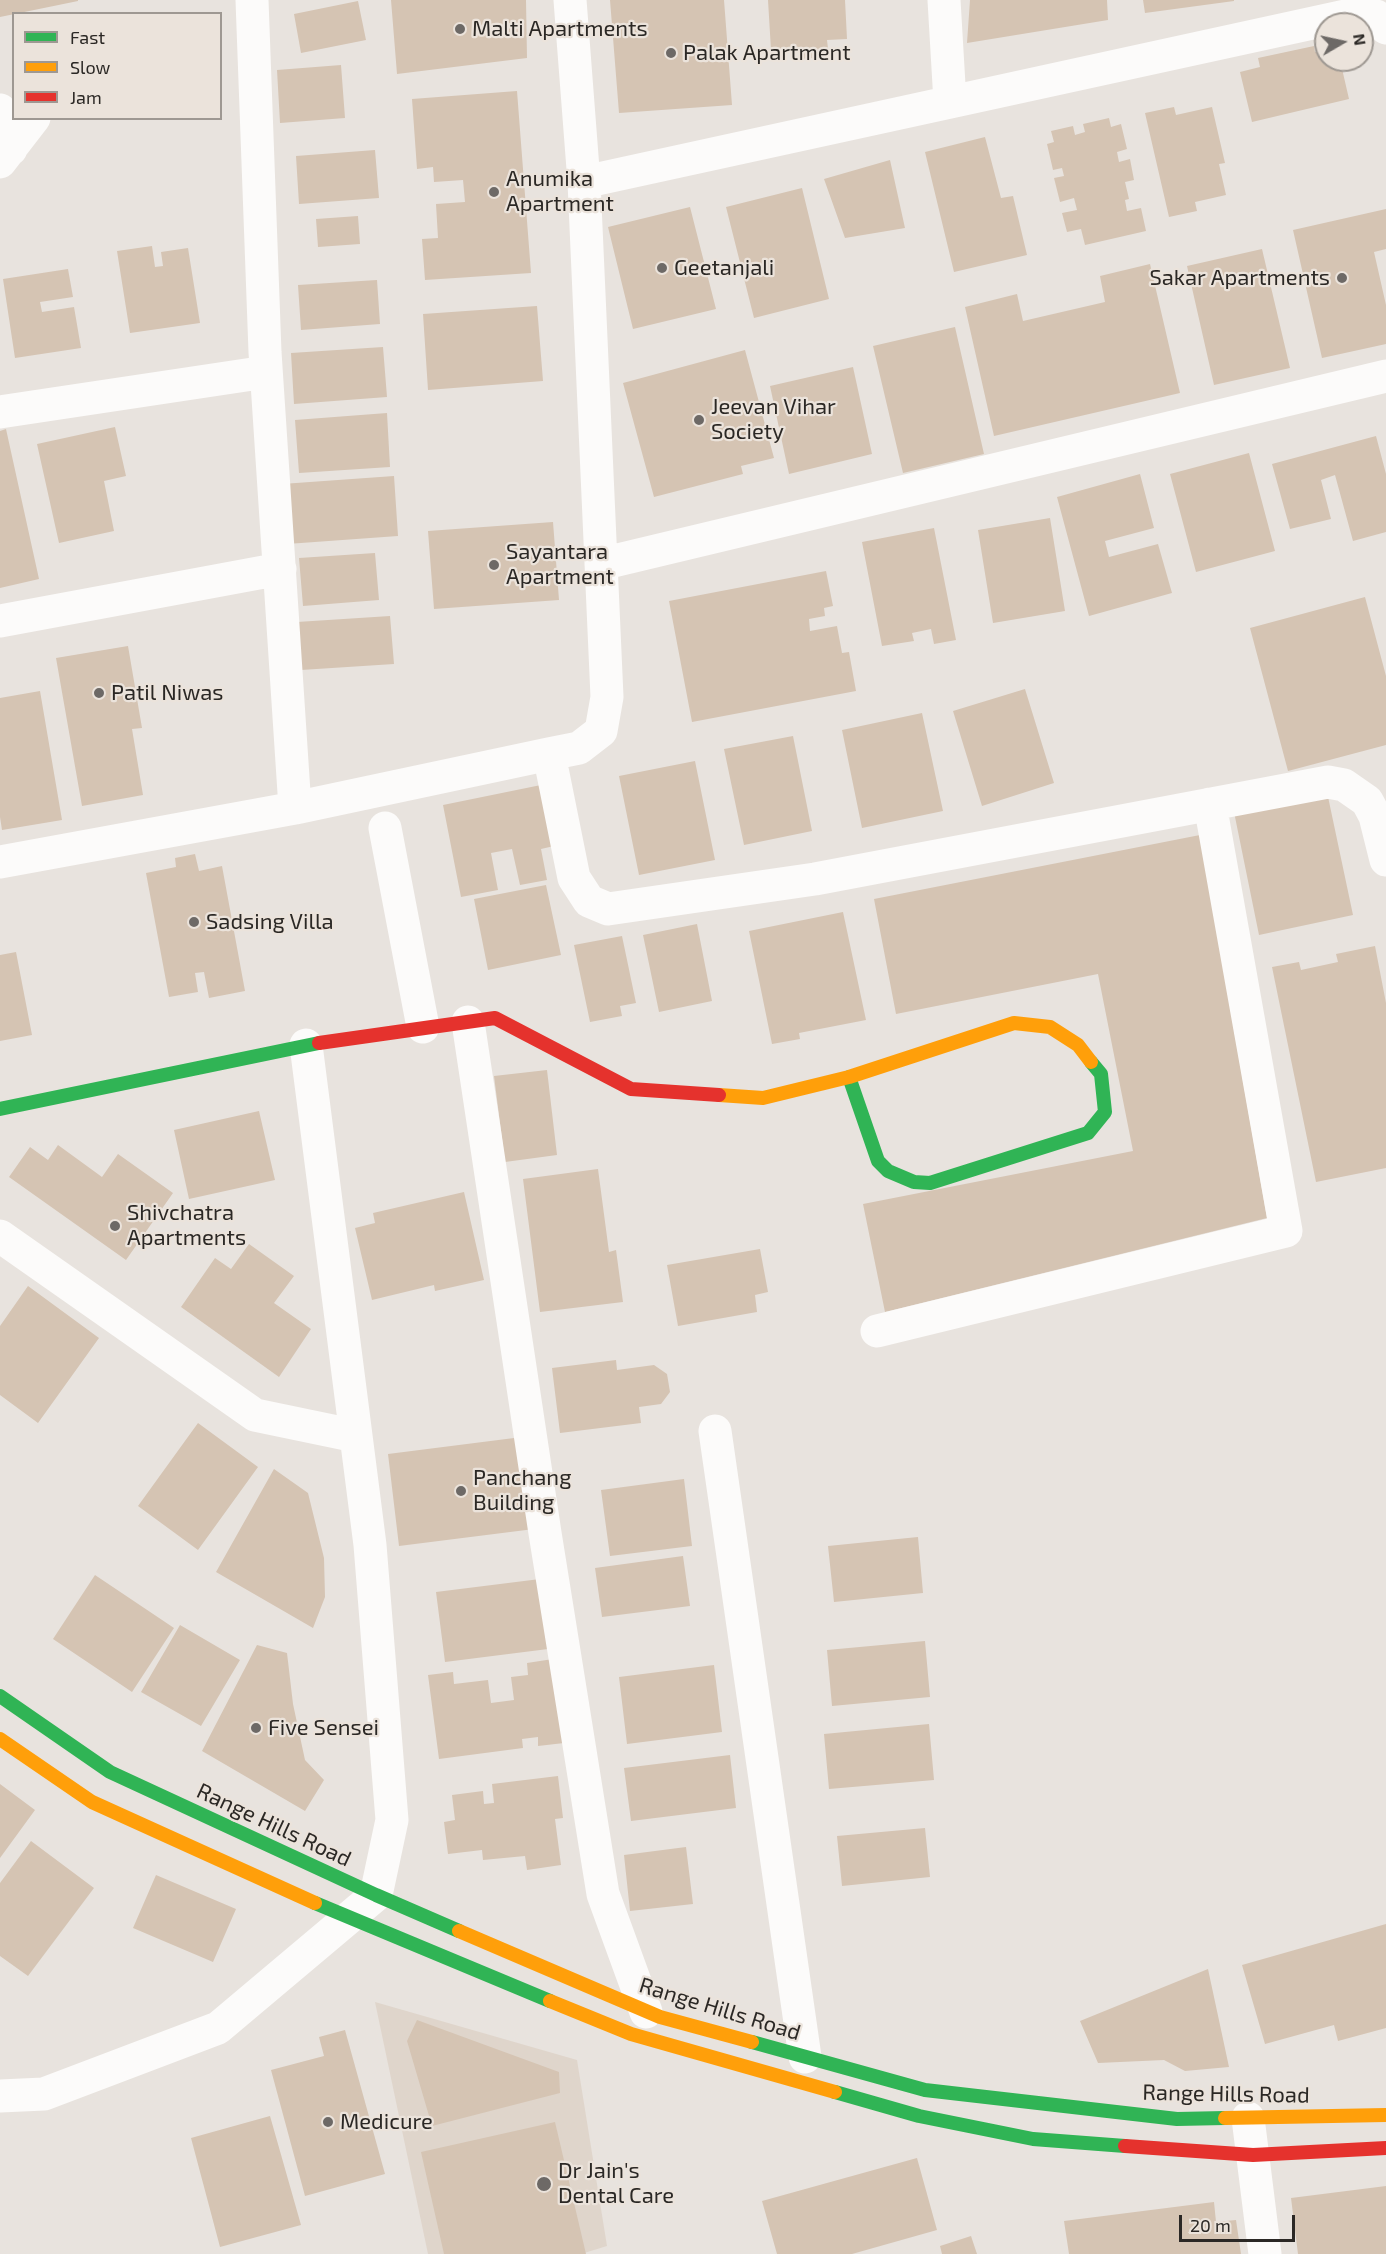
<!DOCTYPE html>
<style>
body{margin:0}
#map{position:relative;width:1386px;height:2254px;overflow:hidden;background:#e8e3de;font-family:"Exo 2",sans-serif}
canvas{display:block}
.legend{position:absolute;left:12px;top:12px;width:210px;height:108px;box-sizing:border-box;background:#ebe3db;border:2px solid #9e9892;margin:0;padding:8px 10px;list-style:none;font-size:18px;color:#2b2825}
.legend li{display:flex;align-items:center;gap:12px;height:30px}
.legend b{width:30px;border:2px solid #9e9892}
.north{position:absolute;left:1314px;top:12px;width:60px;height:60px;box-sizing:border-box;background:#ebe3db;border:2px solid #9e9892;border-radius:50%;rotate:81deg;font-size:16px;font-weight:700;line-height:24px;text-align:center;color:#2b2825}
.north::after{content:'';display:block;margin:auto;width:21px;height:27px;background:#6d6966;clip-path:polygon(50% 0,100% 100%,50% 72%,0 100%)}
.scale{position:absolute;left:1179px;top:2215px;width:116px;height:27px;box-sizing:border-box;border:3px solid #2b2825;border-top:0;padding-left:8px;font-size:18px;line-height:21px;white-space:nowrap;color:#2b2825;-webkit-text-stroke:4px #ebe3db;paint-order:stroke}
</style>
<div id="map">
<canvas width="1386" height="2254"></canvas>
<ul class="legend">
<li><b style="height:8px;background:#30b455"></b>Fast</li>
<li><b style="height:8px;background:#ff9f0a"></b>Slow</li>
<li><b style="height:8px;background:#e5322d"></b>Jam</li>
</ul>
<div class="north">N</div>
<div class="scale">20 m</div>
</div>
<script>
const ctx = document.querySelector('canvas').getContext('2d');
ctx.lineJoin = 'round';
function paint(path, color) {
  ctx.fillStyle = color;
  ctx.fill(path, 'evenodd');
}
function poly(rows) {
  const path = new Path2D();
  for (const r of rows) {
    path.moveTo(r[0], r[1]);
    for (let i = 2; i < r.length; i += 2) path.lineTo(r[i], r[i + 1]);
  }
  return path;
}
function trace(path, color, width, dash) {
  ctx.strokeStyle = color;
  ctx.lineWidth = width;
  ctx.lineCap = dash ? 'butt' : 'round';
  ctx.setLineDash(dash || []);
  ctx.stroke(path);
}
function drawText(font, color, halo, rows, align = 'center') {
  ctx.font = font + ' "Exo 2",sans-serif';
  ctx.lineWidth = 4.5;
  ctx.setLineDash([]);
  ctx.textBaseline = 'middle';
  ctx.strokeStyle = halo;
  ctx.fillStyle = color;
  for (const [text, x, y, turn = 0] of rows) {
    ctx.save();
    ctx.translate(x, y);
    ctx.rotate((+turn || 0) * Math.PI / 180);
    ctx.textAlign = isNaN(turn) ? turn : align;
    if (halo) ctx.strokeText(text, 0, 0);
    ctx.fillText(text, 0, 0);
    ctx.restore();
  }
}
paint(poly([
 [375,2002,577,2060,607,2246,581,2254,428,2254]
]), '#dfd5cb');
paint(poly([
 [0,0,78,0,78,1,0,17],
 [391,0,526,0,527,58,397,74],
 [610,0,724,0,732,105,619,113],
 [768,0,845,0,847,39,827,40,829,57,798,59,798,48,771,50],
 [970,0,1107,0,1108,20,967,43],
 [1143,0,1234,0,1234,1,1145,13],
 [358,1,366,40,301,53,294,14],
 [1314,46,1315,52,1326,49,1326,60,1340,60,1349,99,1252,122,1240,72,1260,67,1258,58],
 [341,65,345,118,280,123,277,70],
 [517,91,531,273,425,280,422,239,438,238,436,204,465,202,463,180,434,182,433,167,417,169,412,99],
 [1174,107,1176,115,1212,107,1225,163,1219,164,1226,195,1195,202,1197,211,1169,217,1145,113],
 [1109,118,1111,127,1121,124,1127,149,1117,152,1119,162,1130,159,1134,180,1125,182,1129,199,1125,200,1127,211,1141,208,1146,231,1085,245,1081,229,1067,232,1062,213,1077,210,1074,198,1060,202,1054,178,1064,176,1062,168,1053,170,1047,144,1054,142,1051,131,1073,126,1075,135,1085,132,1083,124],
 [985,137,1001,198,1013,196,1027,255,954,272,925,152],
 [375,150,379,198,299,204,296,156],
 [890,160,905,228,845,238,824,179],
 [802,188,829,299,754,318,726,207],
 [690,207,716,309,633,329,608,227],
 [1386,209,1386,249,1374,252,1386,305,1386,344,1322,358,1293,230],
 [358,216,360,244,318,247,316,219],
 [152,246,155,267,163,266,161,252,188,248,200,323,130,333,117,251],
 [1262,249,1290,368,1214,385,1187,266],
 [1150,264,1180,393,994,436,965,307,1017,294,1023,321,1105,302,1100,276],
 [68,269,73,297,40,302,42,312,74,307,81,348,15,358,3,279],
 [377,280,380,324,301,330,298,285],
 [537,306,543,381,428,390,423,314],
 [955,327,984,454,903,473,873,346],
 [383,347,387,397,294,404,291,353],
 [745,350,774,458,741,466,743,474,654,497,623,383],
 [853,367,872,454,789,474,770,386],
 [387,413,390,467,299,473,295,420],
 [115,427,126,476,104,481,114,531,59,543,37,444],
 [6,429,39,579,0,588,0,431],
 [1376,436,1386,474,1386,532,1353,541,1335,475,1321,480,1331,519,1290,529,1272,464],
 [1249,453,1275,551,1196,572,1170,474],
 [1140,474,1154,528,1105,541,1109,557,1158,544,1172,593,1089,616,1057,497],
 [394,476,398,536,287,544,282,484],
 [1050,518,1065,611,993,623,978,530],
 [553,522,559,600,434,609,428,531],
 [934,528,956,640,934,644,931,629,912,633,914,641,882,646,862,542],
 [375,553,379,600,303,606,299,558],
 [826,571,833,606,824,608,825,616,809,619,810,631,837,626,842,653,849,652,856,691,692,722,669,601],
 [1365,597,1386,676,1386,745,1288,771,1250,628],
 [390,616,394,664,301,670,297,622],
 [128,646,142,728,132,729,143,795,82,806,56,658],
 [1025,689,1054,783,982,806,953,711],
 [40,691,62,820,2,830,0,817,0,698],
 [922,713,943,811,862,828,842,730],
 [793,736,812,831,744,845,724,749],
 [695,761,715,860,639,875,619,776],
 [541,785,554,846,541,849,547,880,520,885,512,849,491,853,498,890,461,897,443,805],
 [1327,792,1353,915,1259,935,1234,812],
 [1200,835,1267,1218,885,1312,863,1204,1133,1151,1098,974,896,1014,874,899],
 [195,854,199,871,222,866,245,991,209,998,204,972,195,973,198,992,169,997,146,873,176,867,175,858],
 [546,885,561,955,488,970,474,899],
 [843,912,866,1020,799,1033,800,1039,772,1044,749,931],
 [697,924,712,1001,659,1012,643,935],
 [622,936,636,1003,620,1006,622,1016,590,1022,574,945],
 [1375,946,1386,1003,1386,1168,1316,1182,1272,967,1299,962,1301,970,1338,962,1336,954],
 [16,952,32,1035,0,1041,0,955],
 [547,1070,557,1155,505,1162,494,1076],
 [259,1111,275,1180,189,1199,174,1130],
 [58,1145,102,1177,118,1154,173,1193,126,1260,9,1177,30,1147,48,1160],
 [598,1169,609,1252,616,1250,623,1302,540,1312,523,1179],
 [464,1192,484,1280,435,1291,434,1285,372,1300,355,1228,375,1223,373,1213],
 [249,1244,294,1276,274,1303,311,1329,279,1377,181,1307,215,1258,231,1269],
 [760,1249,768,1292,755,1295,757,1312,678,1326,667,1265],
 [28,1286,99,1338,38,1423,0,1395,0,1326],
 [616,1360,617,1370,654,1365,667,1374,670,1392,661,1404,639,1407,641,1423,560,1433,552,1368],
 [198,1423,258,1467,198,1550,138,1506],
 [522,1437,534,1529,399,1546,388,1454],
 [274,1469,308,1493,324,1558,325,1597,313,1628,216,1572],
 [684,1479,692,1546,610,1556,601,1490],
 [918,1537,923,1593,834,1602,828,1546],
 [683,1556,690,1606,602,1617,595,1568],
 [95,1575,174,1628,132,1692,53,1639],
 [548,1578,556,1648,445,1662,436,1592],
 [180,1625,240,1660,201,1726,141,1692],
 [925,1641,930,1697,832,1706,827,1650],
 [257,1645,287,1653,293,1704,305,1760,324,1780,305,1811,202,1751],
 [553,1659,564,1743,538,1746,538,1737,522,1739,523,1748,439,1759,428,1675,453,1672,454,1684,488,1680,491,1703,514,1700,511,1677,528,1675,527,1663],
 [714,1665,722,1732,627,1744,619,1677],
 [929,1724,934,1780,829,1789,824,1734],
 [730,1755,736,1808,631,1821,624,1768],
 [558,1776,563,1818,555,1819,561,1865,527,1870,525,1856,483,1860,482,1850,448,1854,444,1822,455,1820,452,1795,483,1791,484,1804,494,1803,492,1784],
 [0,1784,35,1810,0,1858],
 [925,1828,930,1877,842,1886,837,1836],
 [31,1841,94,1888,28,1976,0,1956,0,1883],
 [686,1847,693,1904,630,1911,624,1855],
 [156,1875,236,1909,213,1962,133,1928],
 [1386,1924,1386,2028,1338,2041,1334,2025,1265,2044,1242,1965],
 [1208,1969,1229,2067,1185,2071,1164,2060,1098,2063,1080,2021],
 [417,2020,559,2072,560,2093,432,2126,407,2041],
 [345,2030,385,2174,305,2196,271,2070,324,2056,319,2037],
 [270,2116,301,2225,220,2247,191,2138],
 [555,2122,586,2254,444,2254,421,2152],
 [917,2158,937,2230,852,2254,777,2254,762,2201],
 [1386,2186,1386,2254,1298,2254,1291,2198],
 [1214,2202,1216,2222,1236,2220,1241,2254,1069,2254,1064,2221],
 [971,2236,977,2254,942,2254,940,2246]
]), '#d5c4b3');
trace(poly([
 [252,0,265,352,295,808],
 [944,0,950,102],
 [0,110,11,149],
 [0,162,34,118],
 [584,182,1359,13,1376,16,1386,28],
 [0,412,266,372],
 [601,564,1386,376],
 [0,621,280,569],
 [549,754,574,878,589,901,608,909,815,879,1328,782,1344,785,1367,801,1375,816,1386,860],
 [385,828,423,1027],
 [0,862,295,808,549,754,579,748,601,731,607,697,584,182,570,0],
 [468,1022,545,1533,603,1894,646,2012],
 [0,1236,255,1415,356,1436],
 [877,1331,1286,1231,1210,804],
 [715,1431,805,2057],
 [0,2096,44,2094,218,2028,376,1895,392,1820,370,1545,306,1045],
 [1248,2118,1265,2254]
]), '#fcfbfa', 33);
trace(poly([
 [849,1077,878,1161,888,1171,914,1182,930,1183,1088,1133,1105,1112,1101,1074,1091,1062],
 [0,1109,319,1043],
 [0,1696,110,1772,376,1895,459,1931],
 [315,1903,550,2001],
 [752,2042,925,2090,1177,2119,1225,2118],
 [835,2092,919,2116,1033,2139,1125,2146]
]), '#30b455', 14);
trace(poly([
 [719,1095,763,1098,849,1077,1014,1023,1050,1027,1078,1045,1091,1062],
 [0,1739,92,1802,315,1903],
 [459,1931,660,2017,752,2042],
 [550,2001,631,2034,835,2092],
 [1225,2118,1386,2115]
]), '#ff9f0a', 14);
trace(poly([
 [319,1043,495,1018,631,1089,719,1095],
 [1125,2146,1253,2155,1386,2148]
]), '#e5322d', 14);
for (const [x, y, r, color] of [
 [460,29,6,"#6d6966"],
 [671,53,6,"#6d6966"],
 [494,192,6,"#6d6966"],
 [662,268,6,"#6d6966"],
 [1342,278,6,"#6d6966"],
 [699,420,6,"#6d6966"],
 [494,565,6,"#6d6966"],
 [99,693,6,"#6d6966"],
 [194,922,6,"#6d6966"],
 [115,1226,6,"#6d6966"],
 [461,1491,6,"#6d6966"],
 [256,1728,6,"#6d6966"],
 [328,2122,6,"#6d6966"],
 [544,2184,8,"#6d6966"]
]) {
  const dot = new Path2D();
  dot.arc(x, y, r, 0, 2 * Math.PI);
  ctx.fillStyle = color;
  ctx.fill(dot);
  trace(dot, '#ebe3db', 2);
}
drawText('22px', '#2b2825', '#ebe3db', [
 ["Malti Apartments",472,29],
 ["Palak Apartment",683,53],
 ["Anumika",506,179],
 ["Apartment",506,204],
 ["Geetanjali",674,268],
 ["Sakar Apartments",1330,278,"right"],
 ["Jeevan Vihar",711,407],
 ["Society",711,432],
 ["Sayantara",506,552],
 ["Apartment",506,577],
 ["Patil Niwas",111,693],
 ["Sadsing Villa",206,922],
 ["Shivchatra",127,1213],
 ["Apartments",127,1238],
 ["Panchang",473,1478],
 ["Building",473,1503],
 ["Five Sensei",268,1728],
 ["Medicure",340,2122],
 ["Dr Jain's",558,2171],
 ["Dental Care",558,2196]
], 'left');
drawText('22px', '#2b2825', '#ebe3db', [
 ["Range Hills Road",274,1825,25],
 ["Range Hills Road",720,2009,17],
 ["Range Hills Road",1226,2094,1]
]);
</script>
